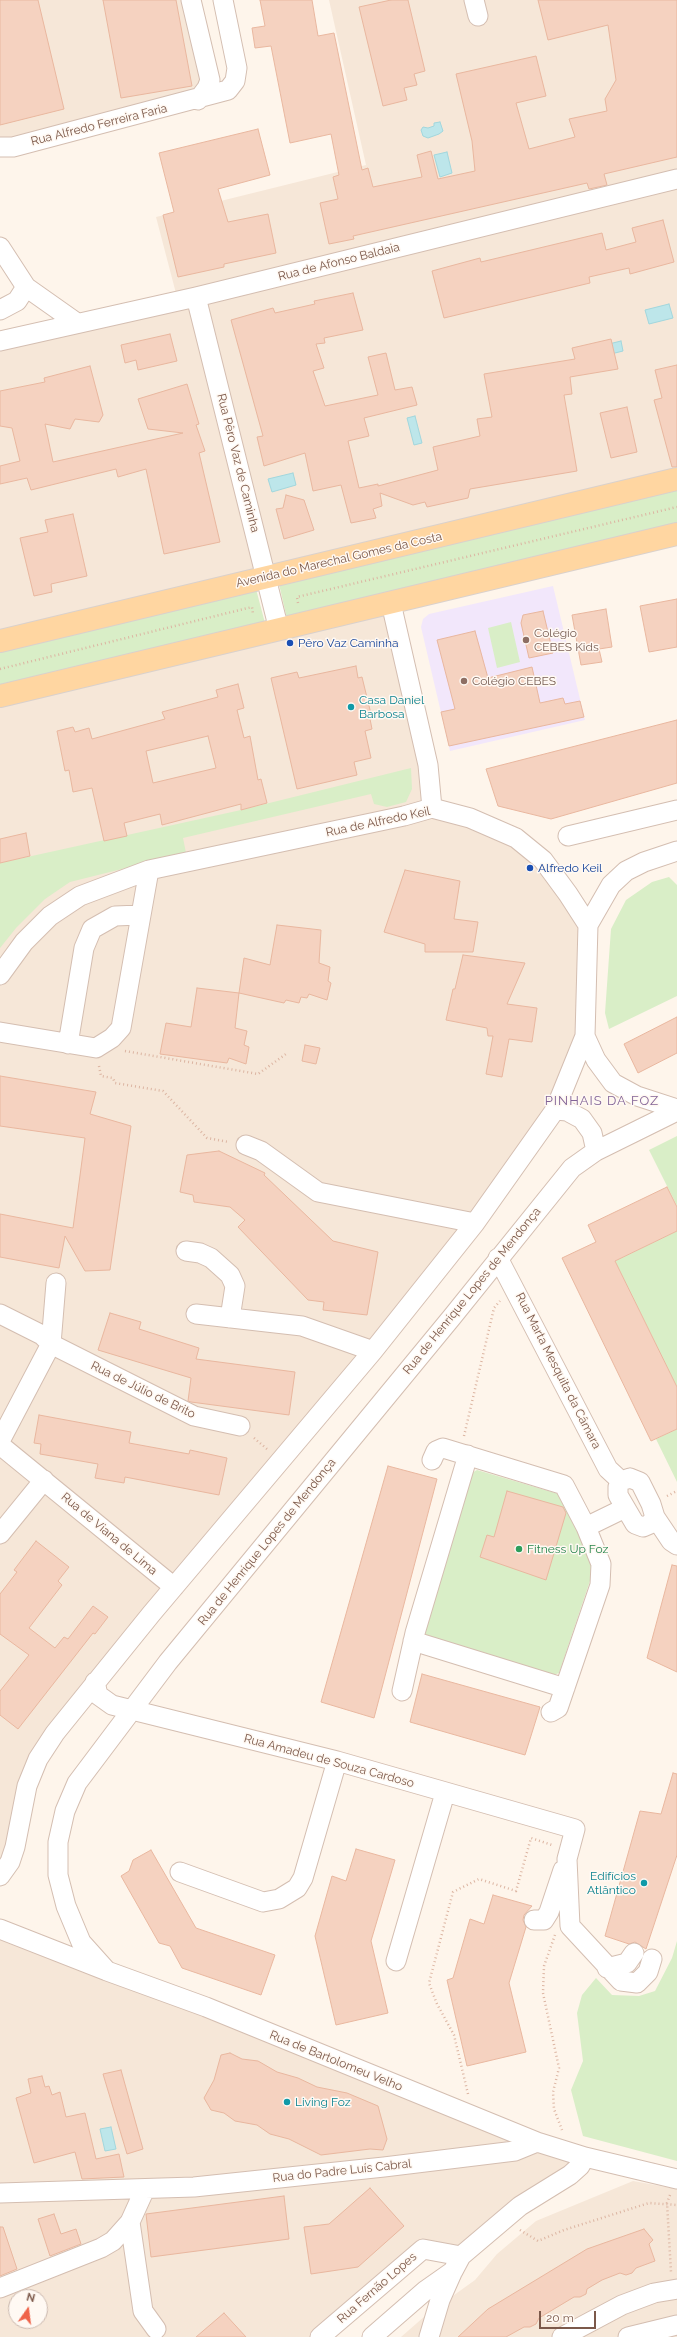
<!DOCTYPE html>
<meta charset="utf-8">
<style>
body{margin:0}
#map{position:relative;width:677px;height:2337px;overflow:hidden;background:#fef5eb;font-family:Raleway,sans-serif}
canvas{display:block}
.north{position:absolute;left:8px;top:2289px;width:40px;height:40px;box-sizing:border-box;background:#fff9f3;border:1px solid #cbb9af;border-radius:50%;rotate:14deg;font-size:11px;font-weight:700;line-height:16px;text-align:center;color:#7c594a}
.north::after{content:'';display:block;margin:auto;width:14px;height:18px;background:#ef6349;clip-path:polygon(50% 0,100% 100%,50% 72%,0 100%)}
.scale{position:absolute;left:539px;top:2311px;width:57px;height:18px;box-sizing:border-box;border:2px solid #7c594a;border-top:0;padding-left:5px;font-size:12px;line-height:14px;white-space:nowrap;color:#7c594a;-webkit-text-stroke:3px #fff9f3;paint-order:stroke}
</style>
<div id="map">
<canvas width="677" height="2337"></canvas>
<div class="north">N</div>
<div class="scale">20 m</div>
</div>
<script>
const ctx = document.querySelector('canvas').getContext('2d');
ctx.lineJoin = 'round';
function paint(path, color) {
  ctx.fillStyle = color;
  ctx.fill(path, 'evenodd');
}
function poly(rows) {
  const path = new Path2D();
  for (const r of rows) {
    path.moveTo(r[0], r[1]);
    for (let i = 2; i < r.length; i += 2) path.lineTo(r[i], r[i + 1]);
  }
  return path;
}
function trace(path, color, width, dash) {
  ctx.strokeStyle = color;
  ctx.lineWidth = width;
  ctx.lineCap = dash ? 'butt' : 'round';
  ctx.setLineDash(dash || []);
  ctx.stroke(path);
}
function drawText(font, color, halo, rows, align = 'center') {
  ctx.font = font + ' Raleway,sans-serif';
  ctx.lineWidth = 3;
  ctx.setLineDash([]);
  ctx.textBaseline = 'middle';
  ctx.strokeStyle = halo;
  ctx.fillStyle = color;
  for (const [text, x, y, turn = 0] of rows) {
    ctx.save();
    ctx.translate(x, y);
    ctx.rotate((+turn || 0) * Math.PI / 180);
    ctx.textAlign = isNaN(turn) ? turn : align;
    if (halo) ctx.strokeText(text, 0, 0);
    ctx.fillText(text, 0, 0);
    ctx.restore();
  }
}
paint(poly([
 [0,0,191,0,210,80,198,100,0,147],
 [329,0,677,0,677,479,0,641,0,344,178,301,156,217,366,165],
 [391,603,432,808,516,838,588,925,585,1036,555,1110,55,1733,0,1876,0,696],
 [0,1929,585,2157,461,2256,423,2249,319,2337,0,2337],
 [16,2297,40,2297,40,2321,16,2321],
 [633,2181,677,2189,677,2337,401,2337,425,2316,475,2280,497,2254,536,2221]
]), '#f6e7d8');
paint(poly([
 [553,586,585,720,450,751,421,627,423,619,429,614]
]), '#f2e7fb');
paint(poly([
 [677,488,677,525,287,619,279,584],
 [256,589,265,623,0,687,0,650],
 [511,622,520,662,497,668,488,628],
 [411,768,412,789,406,802,387,807,374,804,371,794,183,838,186,853,70,882,45,899,16,928,0,948,0,863,241,810],
 [669,877,677,885,677,996,609,1029,605,1013,611,929,626,900,652,882],
 [677,1136,677,1206,649,1150],
 [677,1231,677,1387,615,1261],
 [677,1429,677,1482,656,1439],
 [477,1470,562,1495,595,1566,559,1673,551,1676,424,1637,424,1626,470,1474],
 [677,1941,677,2161,583,2136,571,2090,583,2061,577,2013,582,1995,596,1978,612,1995,639,1996,655,1991,672,1958]
]), '#d9eec7');
const water = poly([
 [440,122,443,131,439,134,428,138,423,136,421,130,423,127,428,128,434,126,434,123,440,122],
 [447,152,452,173,440,177,434,155,447,152],
 [669,304,673,318,649,324,645,310,669,304],
 [621,341,623,351,595,358,593,348,621,341],
 [415,416,422,443,414,445,407,418,415,416],
 [293,473,296,485,272,492,268,479,293,473],
 [111,2127,116,2149,105,2151,100,2129,111,2127]
]);
paint(water, '#bde6ea');
trace(water, '#a2d7dd', 1);
const building = poly([
 [0,0,38,0,64,109,0,125,0,0],
 [103,0,176,0,192,86,121,98,103,0],
 [260,0,312,0,318,36,334,33,362,170,368,168,373,187,422,177,417,155,431,151,438,179,475,171,472,141,456,74,536,56,546,96,516,103,529,149,575,137,569,119,607,111,605,99,616,80,608,25,548,40,538,0,677,0,677,157,604,174,607,185,603,186,589,189,587,183,353,236,354,239,329,244,320,203,338,199,333,177,339,175,331,134,290,143,271,46,255,48,252,28,265,26,260,0],
 [391,0,408,0,425,71,414,74,417,85,404,88,407,100,383,106,359,7,391,0],
 [258,129,270,175,218,189,228,222,268,214,276,253,224,264,224,267,178,277,163,215,174,212,159,153,258,129],
 [663,220,674,262,630,274,629,268,589,277,590,283,444,318,432,271,480,258,481,262,602,233,606,250,636,242,632,228,663,220],
 [353,293,363,330,324,338,325,343,316,344,324,368,313,371,325,406,378,395,368,357,386,353,395,390,412,387,417,405,364,418,369,436,348,441,359,488,378,484,378,486,438,470,433,447,480,436,477,419,492,417,484,374,575,359,572,348,611,339,618,369,570,377,572,394,564,395,577,471,470,489,468,498,427,507,425,502,413,505,380,493,382,506,373,509,376,518,351,523,341,485,313,491,305,453,264,466,257,437,263,436,231,320,273,308,275,313,315,304,314,301,353,293],
 [170,334,177,361,138,370,136,360,125,363,121,345,170,334],
 [677,365,677,467,672,467,654,400,662,398,655,370,677,365],
 [90,366,103,415,99,422,75,419,70,429,45,424,53,462,183,433,148,429,138,399,187,384,199,424,196,425,205,451,199,453,220,542,164,554,146,469,118,477,116,469,31,490,27,478,0,484,0,466,20,461,12,428,0,426,0,391,45,382,44,378,90,366],
 [627,407,637,452,611,458,600,413,627,407],
 [286,495,304,500,314,530,284,539,276,509,283,508,286,495],
 [73,514,87,576,51,584,52,592,34,596,20,538,48,532,45,520,73,514],
 [677,599,677,647,649,652,640,606,677,599],
 [606,609,612,647,599,649,602,662,581,665,572,615,606,609],
 [543,611,553,653,529,658,521,623,523,615,543,611],
 [475,631,488,678,532,667,540,703,563,698,565,704,580,701,584,717,449,746,441,712,455,709,437,640,475,631],
 [356,666,358,678,362,677,371,714,369,714,372,729,365,731,371,758,354,762,357,775,297,789,271,678,297,672,299,678,356,666],
 [238,684,244,708,237,710,244,738,250,736,258,780,261,779,267,803,241,810,241,804,162,825,160,814,124,823,127,836,104,841,92,788,73,792,69,770,65,771,57,731,73,727,75,732,89,728,92,739,165,719,162,712,218,697,216,690,238,684],
 [208,736,216,768,153,783,146,751,208,736],
 [677,720,677,783,551,819,498,806,486,769,677,720],
 [26,833,30,856,0,863,0,839,26,833],
 [405,870,460,881,454,919,478,922,473,952,425,952,425,944,384,932,405,870],
 [277,925,321,930,319,963,330,967,328,981,331,983,327,1000,309,994,307,998,301,997,299,1003,286,1000,284,1003,239,993,244,958,270,965,277,925],
 [463,955,525,963,507,1004,537,1008,532,1042,509,1039,502,1077,486,1074,493,1036,488,1036,487,1028,446,1020,453,989,455,989,463,955],
 [197,988,239,993,235,1028,247,1031,244,1045,249,1047,246,1064,229,1058,227,1063,160,1054,166,1023,191,1027,197,988],
 [677,1017,677,1053,638,1073,624,1044,677,1017],
 [305,1045,320,1048,316,1064,302,1061,305,1045],
 [0,1076,96,1092,90,1114,131,1126,110,1270,85,1271,65,1236,59,1268,0,1257,0,1214,73,1228,85,1138,0,1126,0,1076],
 [219,1151,265,1173,264,1175,333,1241,378,1252,367,1315,323,1310,324,1302,308,1300,238,1227,245,1220,230,1207,194,1202,193,1195,180,1192,187,1155,219,1151],
 [667,1187,677,1207,677,1231,615,1261,677,1387,677,1429,651,1441,562,1258,596,1242,588,1225,667,1187],
 [110,1313,141,1322,139,1329,199,1348,196,1359,295,1372,289,1415,191,1402,188,1401,191,1378,98,1350,110,1313],
 [39,1415,131,1432,129,1443,189,1454,190,1450,227,1458,219,1495,125,1477,124,1483,95,1478,98,1464,40,1454,41,1444,34,1443,39,1415],
 [388,1466,437,1479,374,1718,321,1702,388,1466],
 [507,1491,563,1507,566,1513,546,1580,480,1557,487,1535,494,1537,507,1491],
 [36,1541,69,1567,58,1581,62,1585,29,1628,55,1648,64,1637,68,1639,93,1606,108,1617,95,1634,93,1633,18,1729,0,1715,0,1691,29,1655,0,1634,0,1594,17,1572,14,1570,36,1541],
 [672,1565,677,1566,677,1672,647,1658,672,1565],
 [422,1674,540,1707,525,1755,410,1722,422,1674],
 [673,1773,677,1774,677,1855,646,1949,635,1942,629,1944,605,1936,640,1811,661,1814,673,1773],
 [356,1849,395,1860,371,1941,388,2013,336,2025,315,1936,332,1876,346,1881,356,1849],
 [151,1850,196,1928,275,1955,261,1995,182,1968,170,1946,159,1943,121,1876,129,1871,133,1860,151,1850],
 [493,1895,532,1906,524,1915,523,1920,526,1927,509,1983,526,2052,467,2066,447,1980,453,1978,470,1919,484,1924,493,1895],
 [230,2053,242,2059,258,2061,277,2072,298,2078,317,2087,347,2093,378,2106,387,2139,383,2150,370,2149,321,2155,289,2139,270,2134,257,2125,235,2121,224,2113,211,2110,204,2098,214,2080,221,2055,230,2053],
 [121,2070,143,2149,127,2154,103,2074,121,2070],
 [42,2076,45,2087,49,2086,52,2095,60,2092,66,2117,85,2113,96,2159,119,2154,124,2177,82,2179,75,2152,34,2163,16,2098,31,2093,28,2079,42,2076],
 [370,2188,404,2226,358,2267,311,2274,304,2227,329,2224,370,2188],
 [284,2196,289,2239,151,2257,146,2214,284,2196],
 [54,2214,61,2234,76,2229,81,2244,50,2256,38,2219,54,2214],
 [0,2227,3,2227,17,2269,0,2276,0,2227],
 [644,2229,653,2240,649,2244,655,2261,636,2268,632,2273,626,2275,620,2273,602,2280,587,2289,586,2294,580,2297,574,2297,539,2318,536,2324,530,2327,524,2327,506,2337,458,2337,488,2309,587,2249,644,2229],
 [224,2313,246,2337,196,2337,224,2313]
]);
paint(building, '#f5d2c0');
trace(building, '#e9b79f', 1);
const minor = poly([
 [191,0,210,80,207,88,198,100],
 [474,0,478,16],
 [0,147,13,147,228,90,235,81,237,68,223,0],
 [0,247,26,287,77,323],
 [196,297,279,630],
 [0,310,17,301,26,287],
 [0,341,196,297,677,179],
 [391,603,428,765,432,808],
 [568,836,677,810],
 [0,975,24,942,50,916,80,896,149,870,404,816,432,808,470,818,516,838,543,860,568,894,588,925],
 [0,1032,96,1048,112,1038,121,1028,149,870],
 [585,1036,596,1060,613,1083,637,1096,677,1109],
 [68,1044,84,948,92,929,115,916,140,915],
 [555,1110,567,1111,582,1119,592,1133,596,1151],
 [246,1145,261,1151,318,1192,475,1223],
 [186,1251,200,1253,211,1258,230,1275,235,1286,230,1318],
 [498,1258,608,1469,621,1481],
 [0,1314,42,1335,51,1344,194,1416,240,1426],
 [196,1314,302,1326,373,1351],
 [0,1441,51,1344,56,1283],
 [0,1445,174,1587],
 [432,1460,436,1451,443,1448,564,1485,586,1527,625,1508],
 [630,1478,640,1482,651,1504,655,1517,650,1524,643,1527,635,1524,618,1495,618,1487,621,1481,630,1478],
 [655,1517,671,1541,677,1545],
 [0,1534,44,1480],
 [413,1641,565,1688],
 [95,1682,98,1695,112,1705,337,1761,575,1829,567,1859,570,1926,621,1981,637,1983,648,1972,652,1959],
 [402,1691,415,1633,468,1455],
 [551,1712,558,1708,600,1585,601,1564,586,1527],
 [180,1872,263,1902,279,1899,297,1888,303,1878,337,1761],
 [0,1876,10,1862,15,1847,27,1786,38,1759,55,1733,152,1613,373,1351,475,1223,555,1110,585,1036,588,925,611,885,626,871,644,862,677,851],
 [534,1920,544,1920,549,1912,563,1870],
 [0,1929,107,1971,206,2007,537,2142,585,2157,677,2179],
 [396,1961,445,1793],
 [607,1968,627,1963,634,1953],
 [107,1971,81,1942,66,1906,58,1875,58,1842,65,1811,77,1783,168,1662,452,1317,572,1168,596,1151,677,1111],
 [145,2189,130,2222,143,2311,156,2329],
 [0,2193,194,2187,384,2167,515,2151,537,2142],
 [0,2288,101,2248,113,2241,130,2222],
 [320,2337,423,2249,461,2256],
 [372,2337,426,2290,453,2271,461,2256,520,2206,570,2175,580,2166,585,2157],
 [429,2337,440,2300,452,2273],
 [562,2337,622,2305,654,2293,677,2289],
 [628,2337,677,2325]
]);
const major = poly([
 [0,641,677,479],
 [0,696,677,534]
]);
trace(minor, '#d4beb1', 21);
trace(major, '#dad1cc', 24);
trace(poly([
 [298,603,297,597,677,507],
 [0,669,252,607,253,614],
 [125,1051,258,1074,286,1054],
 [99,1066,101,1076,113,1078,115,1083,163,1091,207,1138,229,1142],
 [464,1436,494,1308,500,1301],
 [254,1438,267,1449],
 [667,1496,677,1491],
 [555,1935,544,1966,543,1993,559,2068,553,2092,554,2109,562,2130],
 [468,2094,454,2035,437,2004,429,1983,453,1892,479,1879,516,1891,531,1838,552,1845],
 [670,2195,667,2203,671,2272],
 [520,2230,538,2241,564,2230,649,2203,677,2205]
]), '#dcb5a2', 2.5, [1, 3]);
trace(minor, '#fff', 19);
trace(major, '#ffd6a1', 22);
for (const [x, y, r, color] of [
 [526,640,4,"#8d6e63"],
 [290,643,4,"#1a4fb4"],
 [464,681,4,"#8d6e63"],
 [351,707,4,"#0f9aa8"],
 [530,868,4,"#1a4fb4"],
 [519,1549,4,"#2e9e5b"],
 [644,1883,4,"#0f9aa8"],
 [287,2102,4,"#0f9aa8"]
]) {
  const dot = new Path2D();
  dot.arc(x, y, r, 0, 2 * Math.PI);
  ctx.fillStyle = color;
  ctx.fill(dot);
  trace(dot, '#fff9f3', 1.5);
}
drawText('12px', '#7c594a', '#fff9f3', [
 ["Rua Alfredo Ferreira Faria",99,125,-14],
 ["Rua de Afonso Baldaia",339,262,-14],
 ["Rua Pêro Vaz de Caminha",238,463,76],
 ["Avenida do Marechal Gomes da Costa",339,560,-13],
 ["Rua de Alfredo Keil",378,822,-12],
 ["Rua de Henrique Lopes de Mendonça",472,1291,-51],
 ["Rua Marta Mesquita da Câmara",558,1371,63],
 ["Rua de Júlio de Brito",143,1390,26],
 ["Rua de Viana de Lima",109,1534,40],
 ["Rua de Henrique Lopes de Mendonça",267,1542,-51],
 ["Rua Amadeu de Souza Cardoso",329,1761,15],
 ["Rua de Bartolomeu Velho",336,2061,22],
 ["Rua do Padre Luís Cabral",342,2171,-6],
 ["Rua Fernão Lopes",377,2288,-41]
]);
drawText('12px', '#785e54', '#fff9f3', [
 ["Colégio",534,633],
 ["CEBES Kids",534,647],
 ["Colégio CEBES",472,681]
], 'left');
drawText('12px', '#164399', '#fff9f3', [
 ["Pêro Vaz Caminha",298,643],
 ["Alfredo Keil",538,868]
], 'left');
drawText('12px', '#0d838f', '#fff9f3', [
 ["Casa Daniel",359,700],
 ["Barbosa",359,714],
 ["Edifícios",636,1876,"right"],
 ["Atlântico",636,1890,"right"],
 ["Living Foz",295,2102]
], 'left');
drawText('12px', '#27864d', '#fff9f3', [
 ["Fitness Up Foz",527,1549]
], 'left');
ctx.letterSpacing = '1px';
drawText('13px', '#826397', '#fff9f3', [
 ["PINHAIS DA FOZ",602,1101]
]);
ctx.letterSpacing = '0px';
</script>
